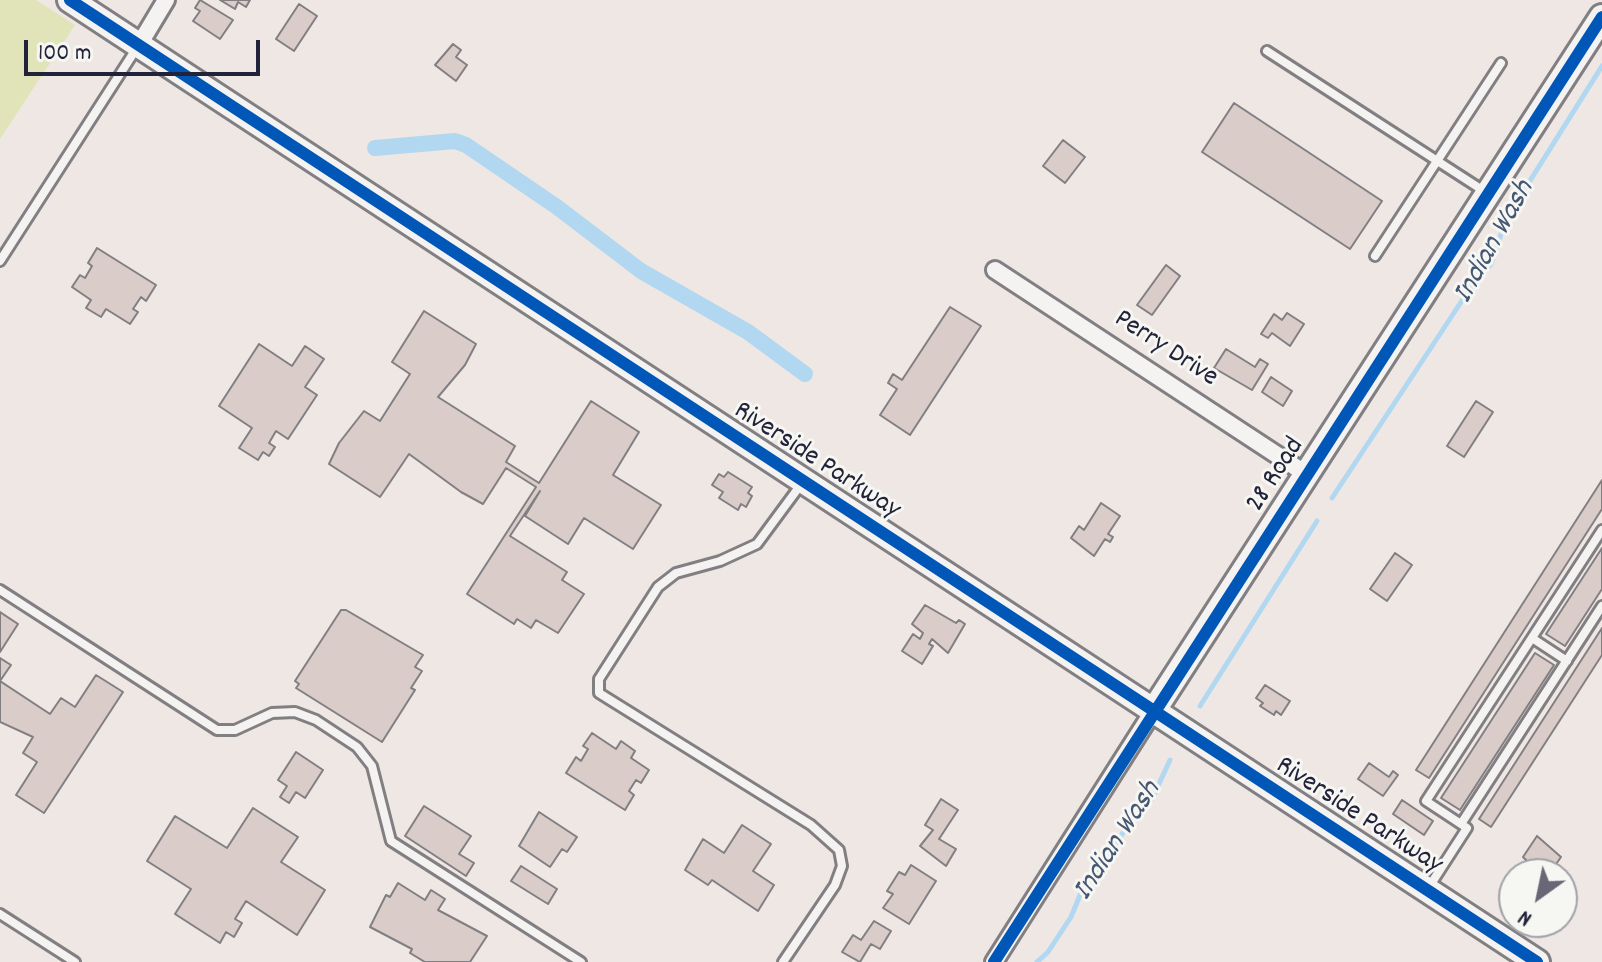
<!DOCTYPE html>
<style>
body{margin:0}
#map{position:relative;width:1602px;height:962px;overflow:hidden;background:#eee7e4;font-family:Dekko,sans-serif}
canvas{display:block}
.north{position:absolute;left:1498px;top:858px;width:80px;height:80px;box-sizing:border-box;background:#f6f6f2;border:2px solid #a1a1a9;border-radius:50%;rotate:213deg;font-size:22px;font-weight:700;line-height:32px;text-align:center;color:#22223b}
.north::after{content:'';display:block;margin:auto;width:28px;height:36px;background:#696776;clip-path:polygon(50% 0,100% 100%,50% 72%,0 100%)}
.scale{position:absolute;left:24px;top:40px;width:236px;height:36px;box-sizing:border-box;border:4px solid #22223b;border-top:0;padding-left:10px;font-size:24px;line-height:28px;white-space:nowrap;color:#22223b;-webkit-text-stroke:6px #f6f6f2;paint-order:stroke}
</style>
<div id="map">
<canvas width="1602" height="962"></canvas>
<div class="north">N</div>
<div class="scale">100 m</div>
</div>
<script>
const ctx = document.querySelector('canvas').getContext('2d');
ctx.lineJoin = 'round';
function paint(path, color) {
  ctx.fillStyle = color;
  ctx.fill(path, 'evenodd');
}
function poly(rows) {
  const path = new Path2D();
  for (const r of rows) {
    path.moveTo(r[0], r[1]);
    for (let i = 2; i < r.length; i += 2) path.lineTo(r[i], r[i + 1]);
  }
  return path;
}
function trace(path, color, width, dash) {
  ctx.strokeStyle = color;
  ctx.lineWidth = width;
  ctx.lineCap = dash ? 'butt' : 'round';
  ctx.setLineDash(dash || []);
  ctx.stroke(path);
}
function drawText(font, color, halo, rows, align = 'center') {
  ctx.font = font + ' Dekko,sans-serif';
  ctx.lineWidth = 6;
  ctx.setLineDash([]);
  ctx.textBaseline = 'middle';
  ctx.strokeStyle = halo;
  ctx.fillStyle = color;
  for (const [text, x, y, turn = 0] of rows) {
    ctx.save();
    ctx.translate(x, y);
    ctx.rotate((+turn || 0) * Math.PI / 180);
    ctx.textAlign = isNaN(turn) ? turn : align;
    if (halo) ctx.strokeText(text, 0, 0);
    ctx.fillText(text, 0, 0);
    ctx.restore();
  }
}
paint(poly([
 [0,0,36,0,75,25,0,139]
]), '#e1e4b9');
trace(poly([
 [1332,498,1467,293,1491,264,1506,219,1602,66],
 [1200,706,1317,521],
 [1037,962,1048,952,1071,917,1085,883,1107,859,1127,826,1152,799,1170,760]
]), '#b2d8f1', 5);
trace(poly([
 [375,148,455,141,466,145,557,207,641,271,748,332,805,374]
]), '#b2d8f1', 16);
const building = poly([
 [200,0,233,20,220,39,193,21,200,11,195,8,200,0],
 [220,0,250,0,246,7,238,2,235,9,220,0],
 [299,4,317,16,294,51,276,39,299,4],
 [453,44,461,50,456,57,467,65,456,81,435,65,453,44],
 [1234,103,1382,201,1350,249,1202,152,1234,103],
 [1063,140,1085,157,1065,183,1043,166,1063,140],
 [97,248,156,285,146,301,141,297,133,309,138,312,130,324,106,309,101,317,86,308,91,300,72,287,80,275,85,278,92,266,88,263,97,248],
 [1166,265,1180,276,1152,315,1137,305,1166,265],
 [950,307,981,326,910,435,880,415,897,389,888,383,893,374,902,380,950,307],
 [424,311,476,344,465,365,438,397,515,446,506,462,539,483,591,401,639,432,613,475,661,505,633,549,584,518,568,544,525,516,540,491,510,536,567,572,562,580,584,594,558,633,536,620,531,628,517,619,514,624,467,594,536,487,506,468,483,504,461,492,409,454,380,497,329,464,339,443,364,411,380,421,410,374,392,362,424,311],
 [1287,313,1304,324,1290,346,1272,333,1268,338,1261,334,1274,314,1282,320,1287,313],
 [259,344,292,366,305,346,324,359,305,387,317,395,288,439,276,431,269,443,275,447,269,456,263,452,258,460,239,448,252,428,219,406,259,344],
 [1226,349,1255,367,1260,359,1268,364,1252,390,1214,368,1226,349],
 [1271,377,1292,391,1283,406,1262,392,1271,377],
 [1476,401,1493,412,1464,457,1447,446,1476,401],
 [728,472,752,487,748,493,752,496,746,507,741,504,738,510,719,498,723,492,712,485,719,474,724,477,728,472],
 [1602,480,1602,509,1429,778,1416,770,1602,480],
 [1101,503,1120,516,1108,534,1113,537,1110,542,1105,539,1094,556,1071,538,1079,526,1084,530,1101,503],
 [1602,548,1602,589,1565,646,1546,634,1602,548],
 [1395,553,1412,565,1387,601,1370,589,1395,553],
 [925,605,956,623,959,620,965,624,948,653,932,639,929,644,933,646,922,664,902,651,913,634,920,639,923,633,912,624,925,605],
 [341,610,346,610,423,655,415,667,422,671,411,688,415,690,382,742,296,688,299,684,295,681,341,610],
 [0,612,18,624,0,652,0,612],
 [1602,628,1602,655,1491,827,1479,819,1602,628],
 [1535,653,1554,665,1460,810,1441,798,1535,653],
 [0,658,11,665,0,681,50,714,61,698,75,707,96,675,123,692,44,813,16,795,37,762,23,753,33,737,0,722,0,658],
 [1265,685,1290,701,1281,715,1276,711,1274,715,1260,706,1263,703,1256,698,1265,685],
 [592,733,616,749,621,741,635,751,631,758,649,770,641,783,636,780,629,791,634,795,625,810,566,773,576,757,581,761,588,749,583,746,592,733],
 [296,752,323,770,305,798,296,792,289,803,280,797,287,786,278,780,296,752],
 [1369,763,1389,777,1393,771,1398,775,1383,796,1358,779,1369,763],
 [941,799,958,810,939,839,956,849,946,866,920,846,933,830,925,825,941,799],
 [1402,800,1433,821,1424,835,1393,814,1402,800],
 [424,806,471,836,459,854,474,863,466,876,405,836,424,806],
 [253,808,298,837,281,862,325,890,297,935,246,901,235,919,242,923,234,937,226,932,220,943,175,914,191,889,147,861,175,816,227,848,253,808],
 [539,812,577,837,567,852,562,849,550,867,519,846,539,812],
 [742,825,771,844,753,871,774,885,758,911,712,880,708,885,685,870,703,839,724,853,742,825],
 [1537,836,1561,857,1549,874,1533,867,1523,857,1537,836],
 [911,865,936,881,909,924,883,908,893,894,887,891,899,872,905,875,911,865],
 [521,866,557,889,548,904,511,881,521,866],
 [398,883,425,900,431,890,445,899,438,910,487,936,470,962,425,962,410,953,412,949,370,927,386,895,390,897,398,883],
 [874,921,891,931,880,949,871,944,860,962,842,952,853,935,861,940,874,921]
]);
paint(building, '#daccc8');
trace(building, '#827f83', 2);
const lane = poly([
 [1267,51,1487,193],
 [1375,256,1501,63],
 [0,261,138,46],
 [0,590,217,730,235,730,272,713,295,712,316,720,357,747,372,766,391,841,581,962],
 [1532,638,1567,661],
 [1461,824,1602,606],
 [1429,887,1467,828,1426,801,1602,530],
 [0,914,75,962],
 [783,962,835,885,842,866,839,850,811,825,599,693,599,679,658,587,676,573,720,561,757,544,802,483]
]);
const street = poly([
 [139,45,166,0],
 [995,270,1306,474],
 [994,962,1152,713]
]);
const secondary = poly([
 [70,0,1537,962],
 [1152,713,1602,17]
]);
trace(lane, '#827f83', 14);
trace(street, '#827f83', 22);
trace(secondary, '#827f83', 30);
trace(lane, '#f4f3f1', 8);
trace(street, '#f4f3f1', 16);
trace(secondary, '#f4f3f1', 24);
trace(poly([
 [70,0,1537,962],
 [994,962,1602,17]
]), '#0057b8', 12);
drawText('28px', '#22223b', '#f6f6f2', [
 ["Perry Drive",1165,350,33],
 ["Riverside Parkway",816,462,33],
 ["28 Road",1277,476,-57],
 ["Riverside Parkway",1358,817,33]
]);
drawText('italic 30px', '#455773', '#f6f6f2', [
 ["Indian Wash",1496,243,-61],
 ["Indian Wash",1119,842,-57]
]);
</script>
